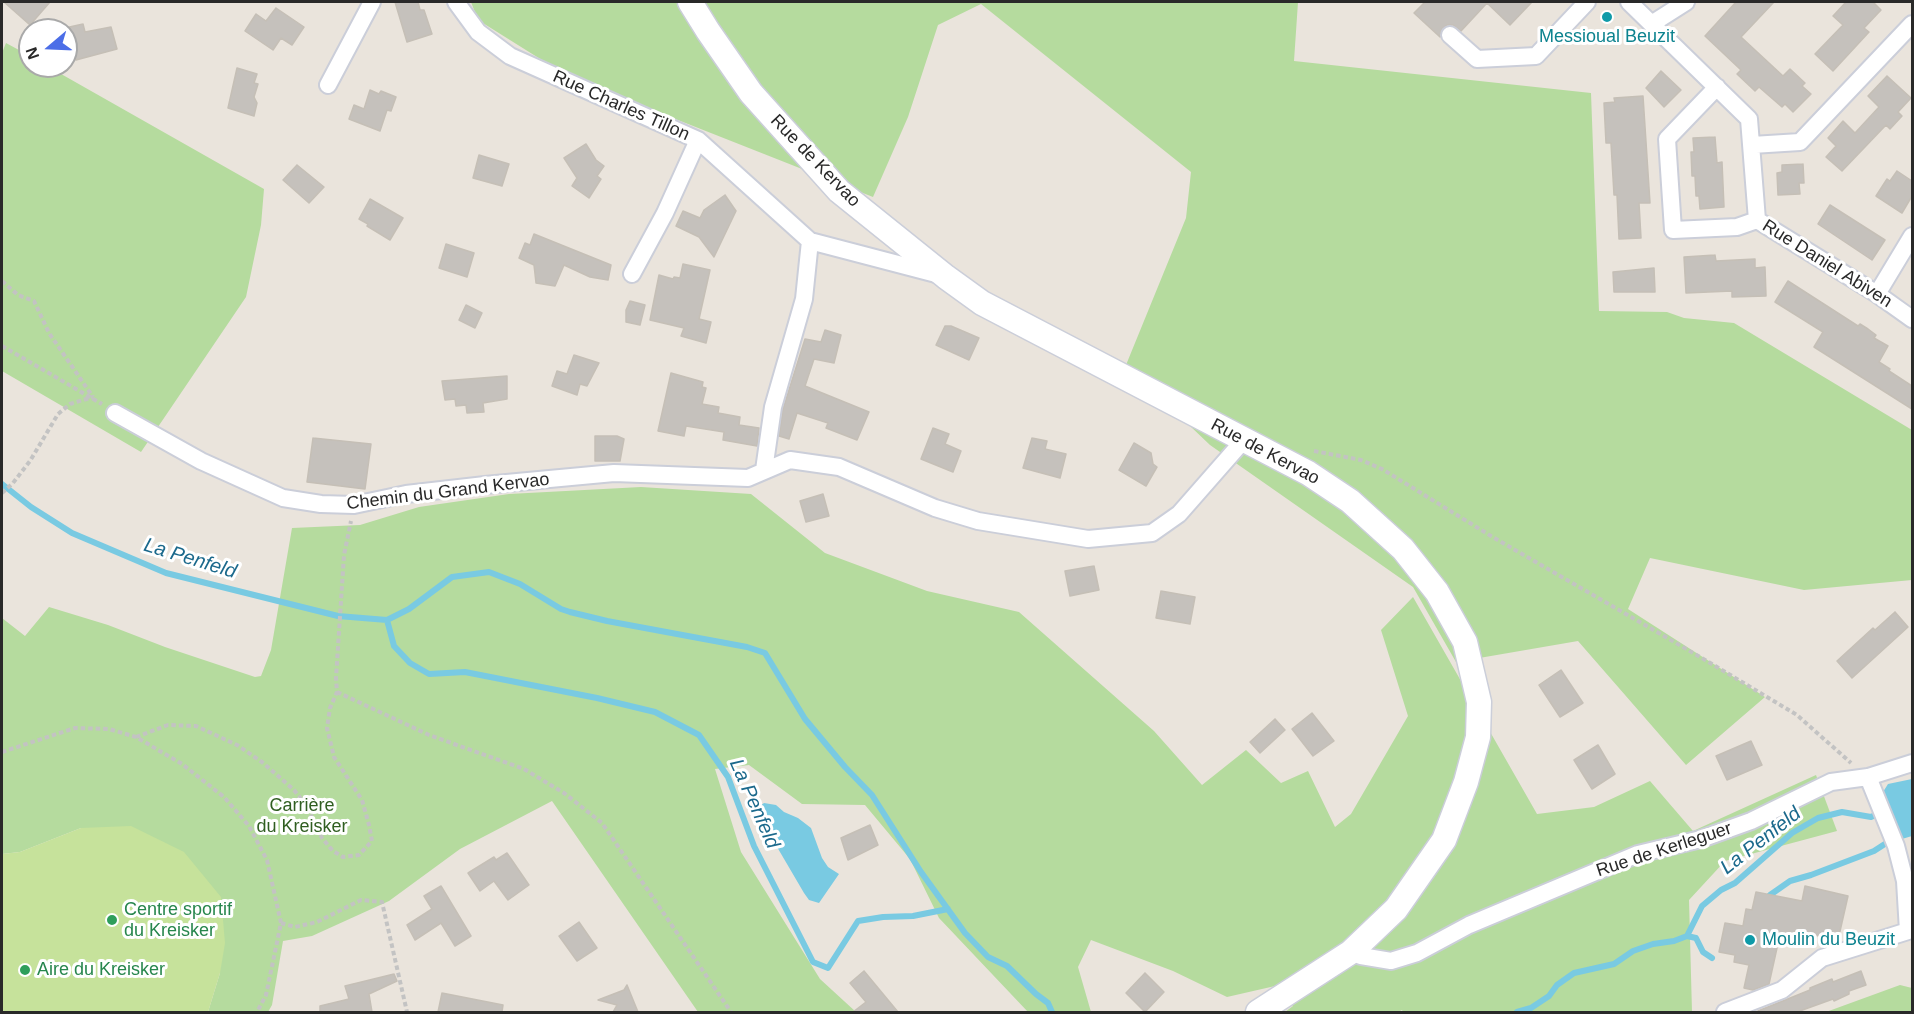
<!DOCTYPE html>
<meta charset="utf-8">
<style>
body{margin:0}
#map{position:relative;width:1914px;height:1014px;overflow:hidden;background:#eae4dc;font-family:Helvetica,sans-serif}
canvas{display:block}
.frame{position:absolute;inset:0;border:3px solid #292929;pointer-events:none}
.north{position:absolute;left:18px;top:18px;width:60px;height:60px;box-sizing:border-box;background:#fff;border:2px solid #a9a9a9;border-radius:50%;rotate:251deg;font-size:16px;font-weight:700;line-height:24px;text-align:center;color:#292929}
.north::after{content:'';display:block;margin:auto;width:21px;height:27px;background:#4c6ee7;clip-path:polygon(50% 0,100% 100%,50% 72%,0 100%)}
</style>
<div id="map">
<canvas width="1914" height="1014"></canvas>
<div class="frame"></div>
<div class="north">N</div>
</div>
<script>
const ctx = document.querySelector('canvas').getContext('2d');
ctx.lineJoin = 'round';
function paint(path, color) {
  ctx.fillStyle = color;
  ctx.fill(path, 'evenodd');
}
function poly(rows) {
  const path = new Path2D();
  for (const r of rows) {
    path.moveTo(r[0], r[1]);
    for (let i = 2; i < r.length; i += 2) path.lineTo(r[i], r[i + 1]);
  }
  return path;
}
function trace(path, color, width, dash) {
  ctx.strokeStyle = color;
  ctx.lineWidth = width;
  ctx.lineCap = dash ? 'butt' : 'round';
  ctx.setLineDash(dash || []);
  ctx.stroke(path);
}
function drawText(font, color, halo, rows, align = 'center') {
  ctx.font = font + ' Helvetica,sans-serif';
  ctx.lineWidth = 6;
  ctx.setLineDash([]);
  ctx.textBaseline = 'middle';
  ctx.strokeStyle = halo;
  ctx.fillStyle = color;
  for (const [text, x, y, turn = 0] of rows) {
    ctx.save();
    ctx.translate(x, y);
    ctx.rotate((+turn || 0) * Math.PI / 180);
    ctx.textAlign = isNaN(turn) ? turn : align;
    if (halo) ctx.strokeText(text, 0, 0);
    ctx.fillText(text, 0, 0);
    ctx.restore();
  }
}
paint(poly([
 [471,2,1298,2,1294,61,1591,93,1599,311,1667,312,1684,318,1734,323,1912,430,1912,580,1804,590,1650,558,1628,609,1765,697,1686,765,1578,641,1456,662,1413,587,1210,445,1126,365,1186,218,1191,172,981,4,938,25,908,117,873,197,569,77,478,20],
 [6,43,30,56,30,66,47,66,264,189,261,225,246,297,141,452,2,371,2,53],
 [641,487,751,494,825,553,927,591,1019,612,1154,731,1202,785,1246,750,1281,783,1308,771,1335,827,1351,814,1408,716,1381,630,1413,597,1537,814,1594,807,1650,781,1693,831,1816,775,1837,831,1725,861,1689,900,1692,1012,1403,1012,1402,1010,1398,1012,1285,1012,1293,1006,1275,986,1227,997,1173,971,1091,940,1078,967,1091,1012,1028,1012,939,918,910,859,865,805,802,804,749,765,715,769,741,852,820,979,856,1012,698,1012,552,801,460,849,389,901,312,936,283,941,272,1005,268,1012,208,1012,220,973,81,828,20,852,2,854,2,618,25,636,49,607,108,625,165,647,255,677,261,676,271,650,292,528,360,525,419,507,509,494],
 [1900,985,1912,988,1912,1012,1826,1012]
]), '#b5db9e');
paint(poly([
 [131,826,184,852,221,897,225,943,220,973,208,1012,2,1012,2,854,20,852,81,828]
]), '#c6e29b');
paint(poly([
 [1912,779,1912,836,1902,839,1892,818,1883,792,1888,784],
 [764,803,776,805,784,812,798,818,811,828,822,858,828,867,839,874,819,903,809,900,804,893,763,823,760,806]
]), '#79cae2');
trace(poly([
 [2,484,31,507,72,533,166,573,338,616,387,620,409,609,452,577,489,572,520,584,561,609,570,612,607,621,747,647,765,653,805,719,845,767,872,795,921,872,965,933,988,957,1007,966,1036,994,1048,1003,1052,1012],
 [387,620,394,646,410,663,429,674,465,672,597,698,655,712,699,735,728,777,754,846,813,962,828,968,858,921,883,917,913,916,948,909],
 [1770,895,1790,881,1811,875,1874,851,1891,840],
 [1687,936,1696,938,1703,952,1712,958],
 [1517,1012,1531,1008,1549,996,1557,985,1574,973,1614,964,1633,951,1653,944,1674,941,1687,936,1702,906,1721,890,1735,883,1792,833,1818,818,1842,812,1871,817,1882,812]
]), '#79cae2', 6);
const building = poly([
 [4,2,50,2,30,25,4,2],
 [395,2,418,2,420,10,424,10,432,34,407,42,395,2],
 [1425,2,1532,2,1510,25,1487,3,1461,31,1453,25,1447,25,1442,29,1440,37,1414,13,1425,2],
 [1736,2,1774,2,1741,37,1783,76,1790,69,1805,83,1802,86,1811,94,1793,112,1785,104,1782,107,1759,87,1755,91,1737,74,1741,70,1705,36,1736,2],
 [1846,2,1873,2,1881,10,1864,28,1869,32,1833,71,1815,54,1843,25,1833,16,1846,2],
 [276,8,304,27,292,45,281,38,273,50,245,31,256,14,266,21,276,8],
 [83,24,85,32,111,27,117,49,76,60,74,51,71,52,65,28,83,24],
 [237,68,257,74,254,83,258,84,254,97,257,103,254,116,228,108,237,68],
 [1661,71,1681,90,1664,107,1646,88,1661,71],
 [1887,76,1911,98,1898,112,1902,116,1890,129,1886,125,1842,171,1826,157,1836,146,1828,138,1843,121,1855,133,1879,107,1868,96,1887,76],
 [370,90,379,94,381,91,396,97,391,111,387,110,380,131,349,119,354,105,364,109,370,90],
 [1643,96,1650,203,1639,203,1641,238,1619,239,1617,195,1614,195,1611,143,1606,143,1604,103,1615,102,1614,98,1643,96],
 [1715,137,1717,163,1722,162,1724,207,1700,209,1699,196,1696,196,1695,176,1692,176,1691,152,1694,152,1693,138,1715,137],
 [586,144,596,160,604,166,597,176,601,179,589,198,572,186,577,178,564,158,586,144],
 [479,155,509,164,502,186,473,178,479,155],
 [1803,164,1804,183,1799,183,1800,194,1778,195,1777,173,1782,172,1782,165,1803,164],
 [297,165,324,187,309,203,283,180,297,165],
 [1897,171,1912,181,1912,196,1902,213,1876,196,1887,179,1890,181,1897,171],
 [725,195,736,211,714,257,699,237,676,226,683,211,700,218,704,210,725,195],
 [370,199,403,218,390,240,367,226,368,224,359,219,370,199],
 [1830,205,1885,240,1872,260,1818,224,1830,205],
 [534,234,611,265,608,280,590,277,564,265,555,286,536,283,534,265,519,258,525,243,530,245,534,234],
 [446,244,474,253,467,277,439,268,446,244],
 [1715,255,1716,261,1755,259,1755,268,1765,267,1766,296,1732,297,1732,291,1686,293,1684,257,1715,255],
 [683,264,710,270,699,319,711,322,706,343,681,336,684,328,650,320,659,275,673,279,674,277,680,278,683,264],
 [1654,268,1655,292,1614,292,1613,272,1654,268],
 [1788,281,1858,326,1860,324,1868,329,1876,335,1874,338,1888,346,1879,362,1890,369,1889,371,1912,386,1912,409,1814,347,1823,332,1775,302,1788,281],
 [630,301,645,305,640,325,626,322,626,310,630,301],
 [466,305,482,313,475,328,459,320,466,305],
 [945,326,951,326,979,338,969,360,936,345,945,326],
 [825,330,841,335,834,363,814,359,805,386,869,412,857,440,826,428,828,423,797,413,789,439,779,436,783,409,805,339,821,342,825,330],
 [574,355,599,363,587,386,580,384,577,395,552,386,557,371,567,374,574,355],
 [671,373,703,382,702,387,706,388,702,404,719,407,718,413,740,417,739,425,759,428,757,446,723,440,724,432,686,426,684,436,658,431,671,373],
 [507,376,507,399,483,403,484,412,467,413,466,405,456,406,455,399,445,400,442,381,507,376],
 [933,428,949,434,945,444,961,451,953,472,921,459,933,428],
 [595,436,617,436,624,439,620,461,595,461,595,436],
 [313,438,371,444,365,489,307,482,313,438],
 [1032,438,1047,441,1045,449,1066,454,1060,478,1023,468,1032,438],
 [1134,443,1151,453,1153,464,1157,467,1146,486,1119,470,1134,443],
 [823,494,829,516,806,522,800,501,823,494],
 [1094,566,1099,590,1070,596,1065,571,1094,566],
 [1161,591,1195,597,1190,624,1156,618,1161,591],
 [1895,612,1908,627,1852,678,1837,661,1873,628,1875,630,1895,612],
 [1561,670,1583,703,1560,717,1539,685,1561,670],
 [1312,713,1334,741,1313,756,1292,729,1312,713],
 [1275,719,1285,730,1260,753,1250,742,1275,719],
 [1751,741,1762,765,1727,780,1716,756,1751,741],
 [1598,745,1615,774,1592,789,1574,760,1598,745],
 [870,825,878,845,848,860,841,838,870,825],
 [507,853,529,885,508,900,494,881,480,891,468,873,494,857,496,860,507,853],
 [441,886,471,936,455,946,441,923,415,940,407,925,432,909,424,896,441,886],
 [1805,886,1848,896,1838,940,1795,931,1793,942,1779,939,1769,984,1753,990,1744,988,1749,965,1734,962,1735,955,1719,952,1725,923,1743,926,1746,909,1752,910,1756,892,1802,901,1805,886],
 [579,922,597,948,577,961,559,936,579,922],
 [864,971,898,1012,853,1012,866,1002,850,983,864,971],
 [1861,971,1866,985,1849,991,1849,994,1834,1001,1833,999,1797,1012,1758,1012,1758,1011,1810,990,1810,988,1832,979,1833,982,1861,971],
 [1145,973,1164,992,1145,1012,1126,993,1145,973],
 [394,974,397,981,369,994,372,1012,320,1012,320,1006,349,999,345,986,394,974],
 [627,985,638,1012,613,1012,617,1005,598,1000,624,990,627,985],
 [442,993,503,1005,502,1012,438,1012,442,993]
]);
paint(building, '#c5c1bc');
trace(building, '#c5bfb6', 1.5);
const minor = poly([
 [456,2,478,32,510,56,698,140,810,241],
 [1629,2,1749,119,1757,220,1877,294,1912,319],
 [1653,23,1686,2],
 [1450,35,1477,59,1536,56,1587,2],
 [328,85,372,2],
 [1717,87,1667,139,1673,230,1737,227,1757,220],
 [1752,145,1800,142,1912,24],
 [632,274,665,213,698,140],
 [1877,294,1912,236],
 [115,413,201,461,283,498,321,504,354,505,406,494,485,485,614,473,748,478,790,460,839,467,935,508,978,521,1088,539,1152,533,1179,514,1243,441],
 [764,470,773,407,804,299,810,241,940,275],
 [1351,952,1361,956,1391,961,1417,953,1469,925,1638,854,1701,839,1751,821,1831,782,1868,777,1912,763],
 [1725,1012,1782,990,1822,958,1908,931,1905,881,1896,846,1868,777]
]);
const secondary = poly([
 [690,2,708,31,751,93,839,191,946,277,982,303,1308,473,1350,501,1403,549,1437,592,1465,642,1479,702,1478,737,1466,782,1444,840,1396,909,1351,952,1258,1012]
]);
trace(minor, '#cbced9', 20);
trace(secondary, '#cbced9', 27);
trace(poly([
 [2,281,18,295,34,301,49,333,93,397],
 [2,346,102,404],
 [1314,451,1361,460,1382,469,1491,536,1707,661,1797,715,1851,763],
 [2,493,13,483,30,461,58,414,70,404,93,397],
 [337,692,429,735,524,769,564,793,602,823,731,1012],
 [136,737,168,725,196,726,237,745,262,762,294,790,306,805,322,838,333,851,343,857,359,855,372,841,369,825,362,800,334,757,327,728,330,708,337,692,336,678,344,555,351,521],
 [2,752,75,728,109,729,136,737,182,764,224,797,249,826,267,860,281,923,266,995,257,1012],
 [281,923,295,927,317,922,361,900,382,902,407,1012]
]), '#c3c3c3', 4, [4.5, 3]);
trace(minor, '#fff', 16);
trace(secondary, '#fff', 24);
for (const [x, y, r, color] of [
 [1607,17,6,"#0f9aa8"],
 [112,920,6,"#2e9e5b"],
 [1750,940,6,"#0f9aa8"],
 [25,970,6,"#2e9e5b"]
]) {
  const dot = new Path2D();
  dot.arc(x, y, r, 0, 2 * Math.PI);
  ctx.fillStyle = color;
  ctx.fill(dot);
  trace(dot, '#fff', 2);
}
drawText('18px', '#0d838f', '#fff', [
 ["Messioual Beuzit",1607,37],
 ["Moulin du Beuzit",1762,940,"left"]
]);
drawText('18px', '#292929', '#fff', [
 ["Rue Charles Tillon",621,106,24],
 ["Rue de Kervao",815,161,46],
 ["Rue Daniel Abiven",1827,264,32],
 ["Rue de Kervao",1265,452,28],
 ["Chemin du Grand Kervao",448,492,-7],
 ["Rue de Kerleguer",1664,850,-18]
]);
drawText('18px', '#305e21', '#fff', [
 ["Carrière",302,806],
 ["du Kreisker",302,827]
]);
drawText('18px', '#27864d', '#fff', [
 ["Centre sportif",124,910],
 ["du Kreisker",124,931],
 ["Aire du Kreisker",37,970]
], 'left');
drawText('italic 20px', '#1b698c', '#fff', [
 ["La Penfeld",190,559,17],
 ["La Penfeld",754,804,66],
 ["La Penfeld",1761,841,-38]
]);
</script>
